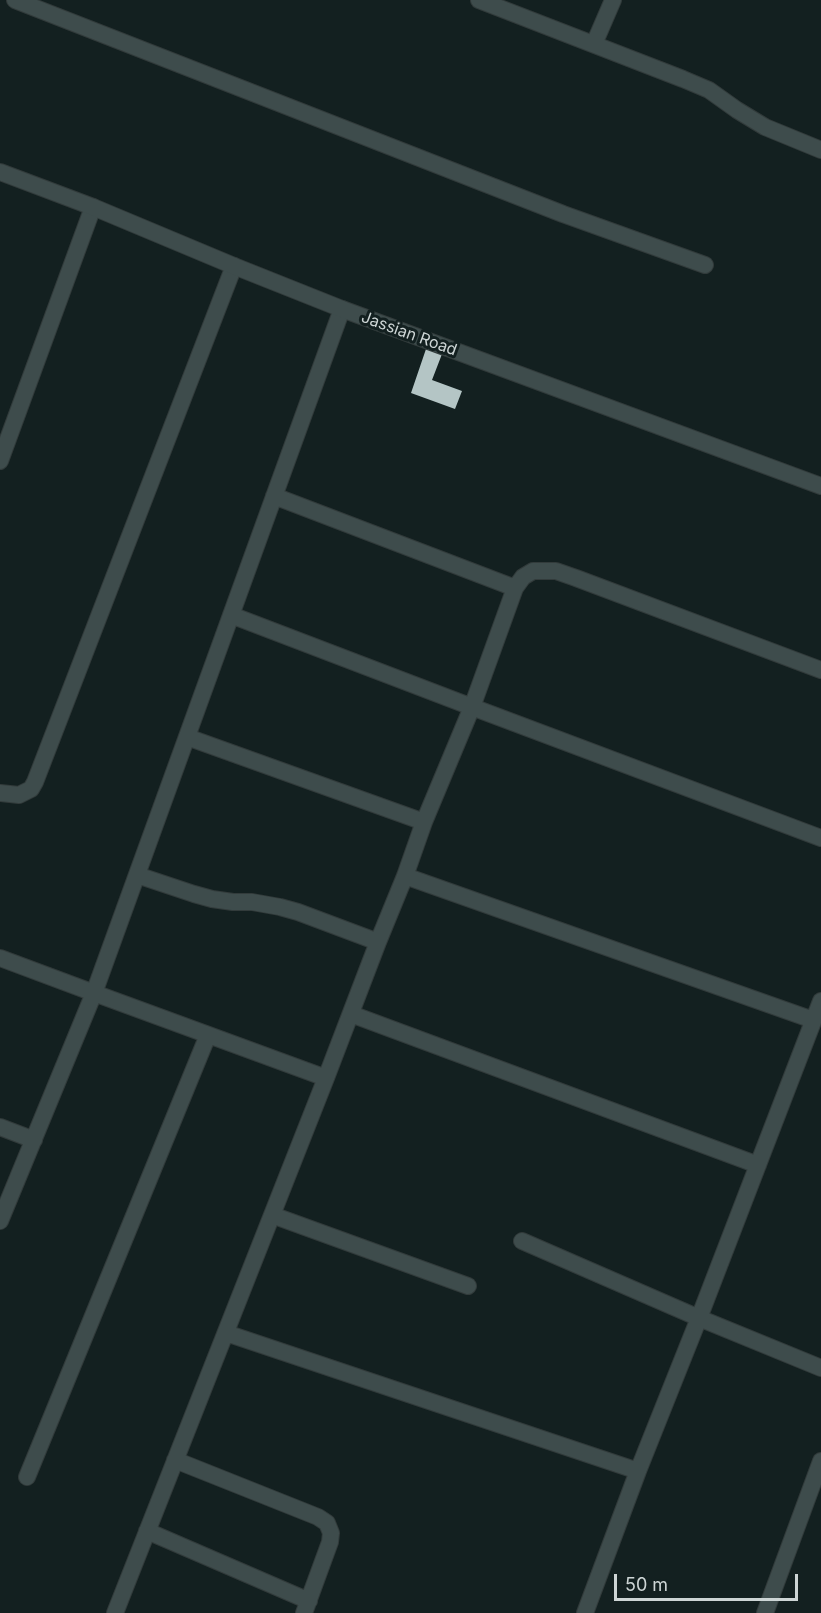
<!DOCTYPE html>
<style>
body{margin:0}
#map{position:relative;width:821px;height:1613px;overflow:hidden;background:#132020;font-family:Inter,sans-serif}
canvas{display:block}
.scale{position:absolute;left:614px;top:1574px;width:184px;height:27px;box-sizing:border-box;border:3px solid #cdd5d5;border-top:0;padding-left:8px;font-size:18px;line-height:21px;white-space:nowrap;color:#cdd5d5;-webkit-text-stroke:4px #132020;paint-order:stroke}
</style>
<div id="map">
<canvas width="821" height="1613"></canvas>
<div class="scale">50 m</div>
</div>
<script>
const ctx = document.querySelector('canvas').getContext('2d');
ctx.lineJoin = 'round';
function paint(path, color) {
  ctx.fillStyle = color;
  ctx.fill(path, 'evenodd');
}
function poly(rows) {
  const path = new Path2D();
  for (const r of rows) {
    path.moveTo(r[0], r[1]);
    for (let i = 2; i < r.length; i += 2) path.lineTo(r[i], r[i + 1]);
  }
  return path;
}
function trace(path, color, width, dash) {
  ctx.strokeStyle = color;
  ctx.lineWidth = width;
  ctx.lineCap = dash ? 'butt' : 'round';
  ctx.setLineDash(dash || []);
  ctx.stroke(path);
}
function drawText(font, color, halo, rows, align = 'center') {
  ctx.font = font + ' Inter,sans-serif';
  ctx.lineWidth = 6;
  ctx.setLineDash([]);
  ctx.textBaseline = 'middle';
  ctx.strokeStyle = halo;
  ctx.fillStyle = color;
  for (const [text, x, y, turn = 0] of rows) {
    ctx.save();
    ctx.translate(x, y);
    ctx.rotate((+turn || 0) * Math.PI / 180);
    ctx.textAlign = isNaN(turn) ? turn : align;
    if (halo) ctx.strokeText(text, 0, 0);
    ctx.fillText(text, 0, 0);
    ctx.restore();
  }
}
paint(poly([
 [426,349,442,354,432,380,462,391,455,409,411,393]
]), '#b4c5c5');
const minor = poly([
 [15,0,563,214,705,265],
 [479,0,683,79,709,90,737,110,765,127,821,150],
 [594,44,613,0],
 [0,461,93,207],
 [274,496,515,588,523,577,533,571,556,571,576,578,821,670],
 [231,615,472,707,821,838],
 [187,737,424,822],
 [0,793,19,795,31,789,35,782,234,266],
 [137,875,194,894,212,899,233,902,252,902,280,907,298,912,378,942],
 [405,876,813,1020],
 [0,958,94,993,342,309],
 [351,1014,758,1165],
 [0,1127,34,1140],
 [272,1215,468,1286],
 [0,1221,94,993,326,1078],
 [522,1241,699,1318,821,1368],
 [226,1333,638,1471],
 [175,1460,318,1517,327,1523,331,1533,330,1542,304,1613],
 [27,1477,208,1035],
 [147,1531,309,1601],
 [115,1613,326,1078,378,942,405,876,424,822,472,707,515,588],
 [585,1613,638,1471,699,1318,821,1001],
 [765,1613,821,1461]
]);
const tertiary = poly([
 [0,172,93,207,234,266,342,309,821,486]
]);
trace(minor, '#323b3b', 18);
trace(tertiary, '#323b3b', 18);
trace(minor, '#3e4c4c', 16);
trace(tertiary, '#3e4c4c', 16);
drawText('16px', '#cdd5d5', '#132020', [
 ["Jassian Road",409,334,20]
]);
</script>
